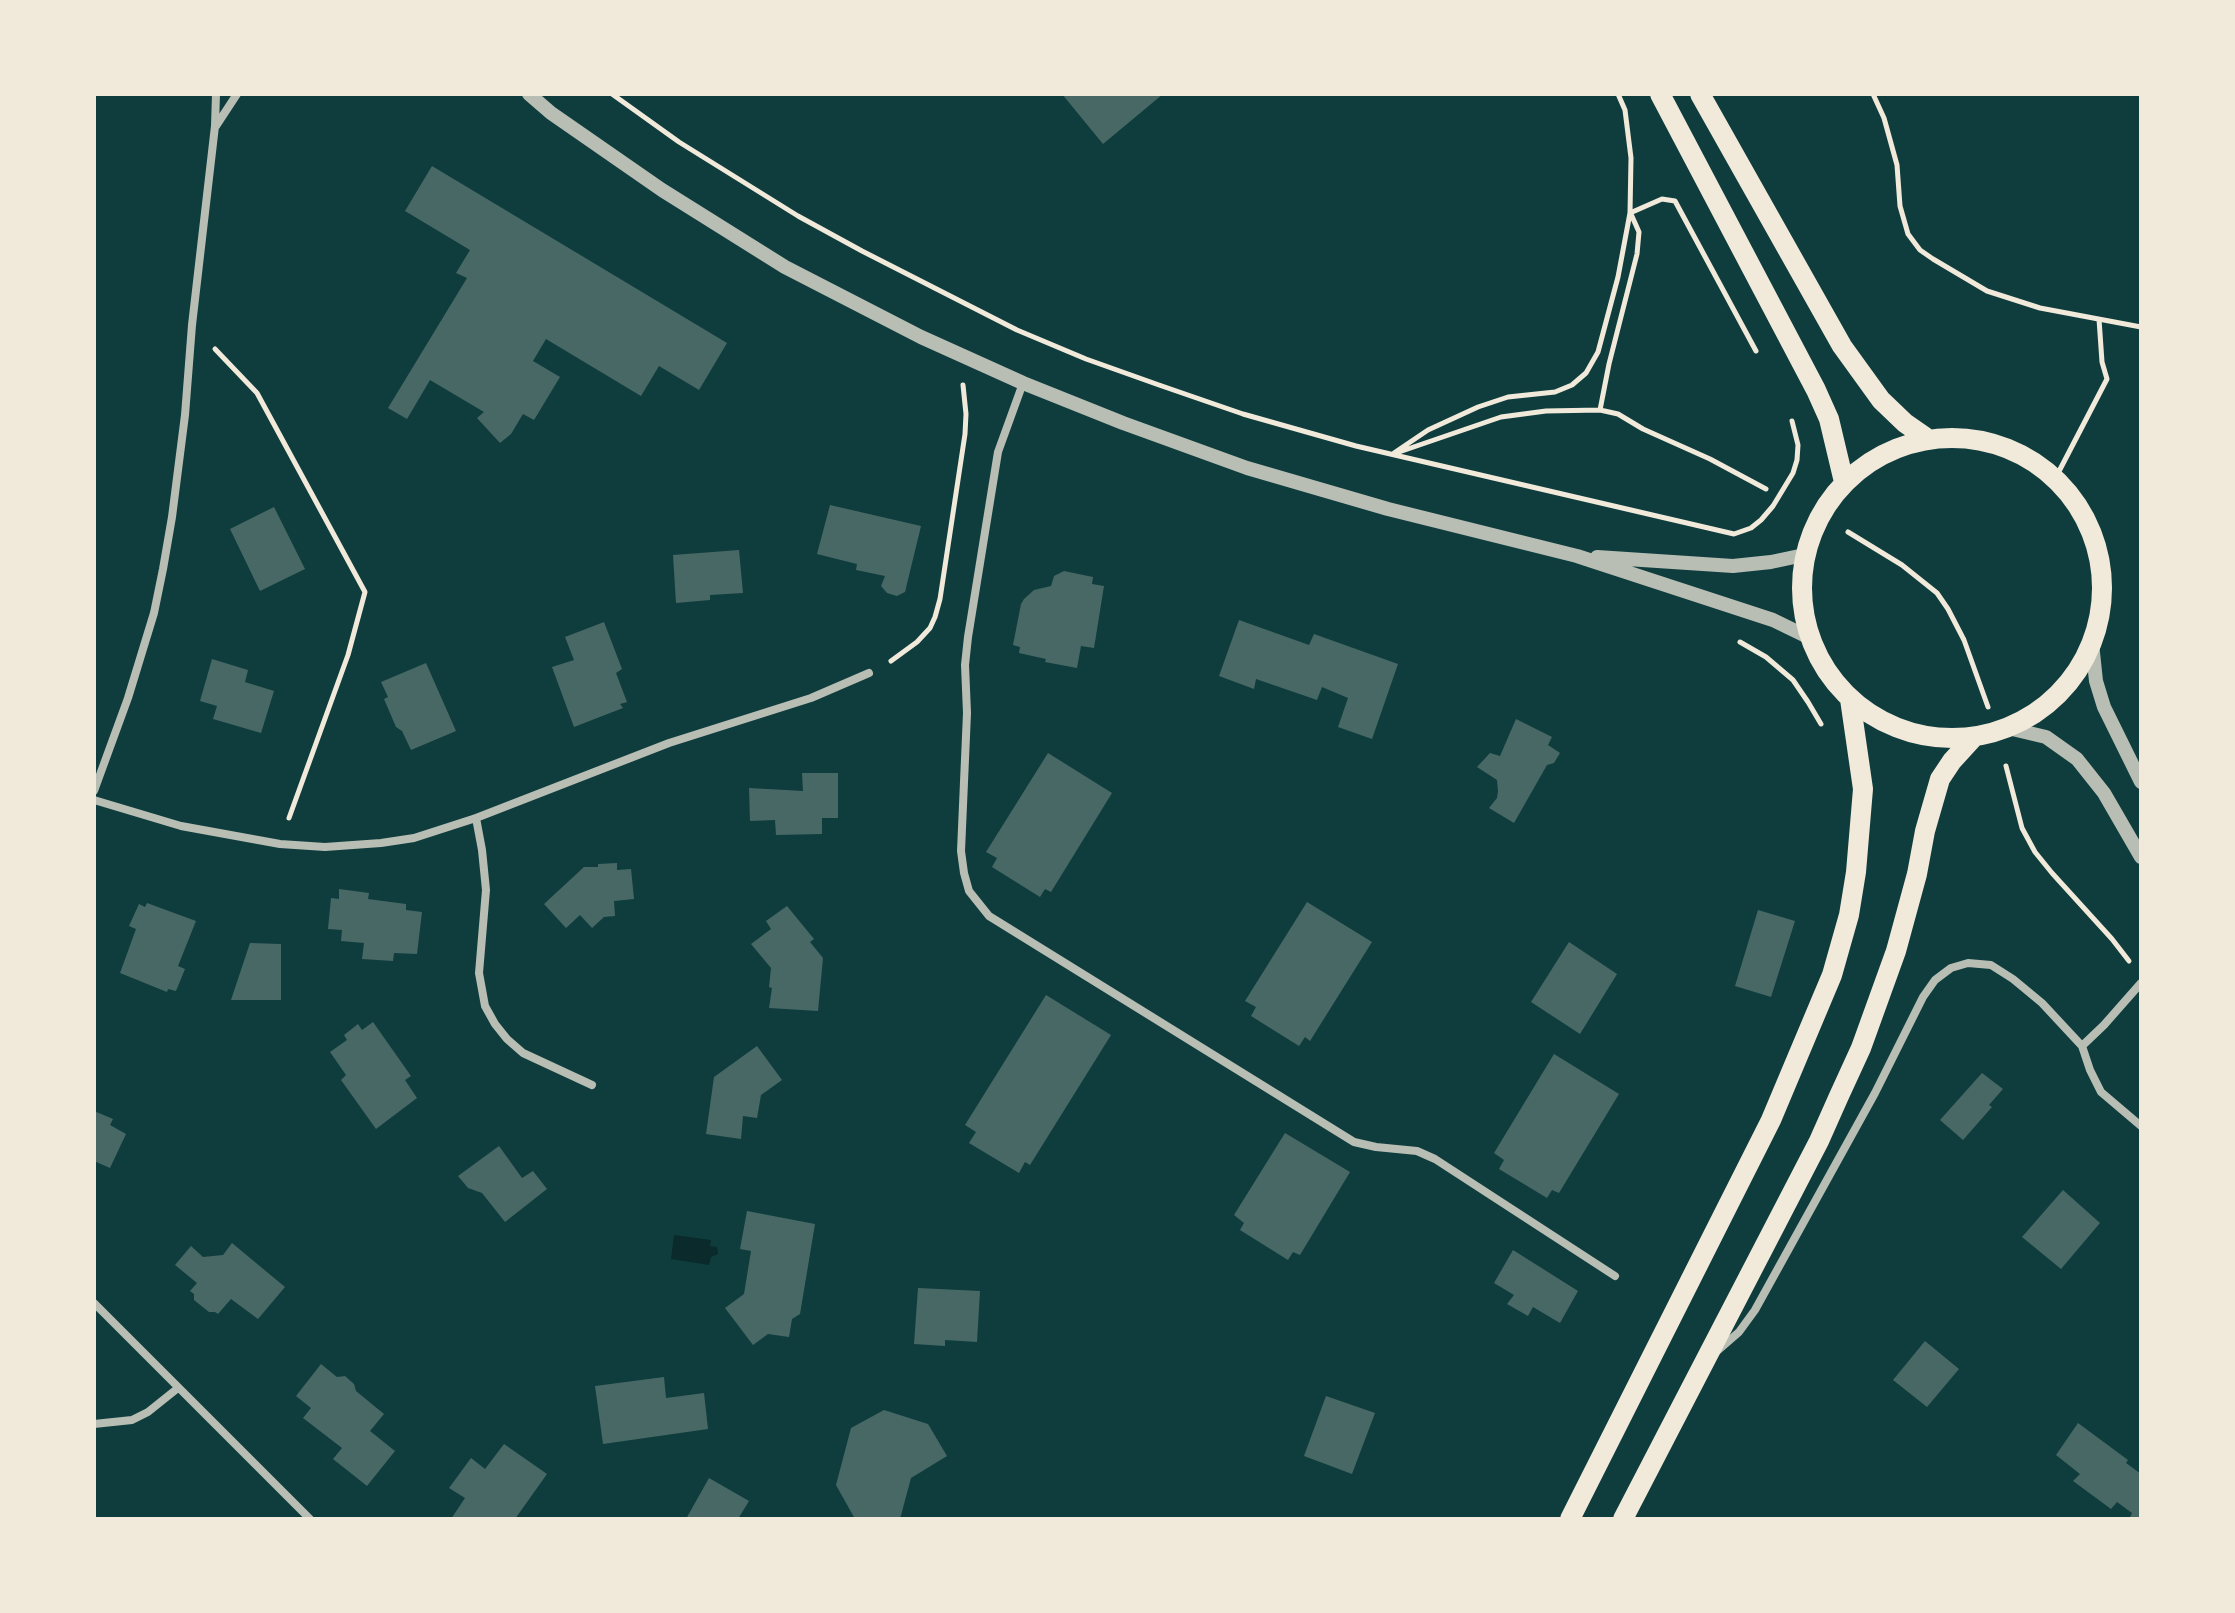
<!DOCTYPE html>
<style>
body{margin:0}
#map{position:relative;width:2235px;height:1613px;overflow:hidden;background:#0f3d3e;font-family:Jost,sans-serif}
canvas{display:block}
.frame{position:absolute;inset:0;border:96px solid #f1e9da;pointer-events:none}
</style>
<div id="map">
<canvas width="2235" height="1613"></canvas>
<div class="frame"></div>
</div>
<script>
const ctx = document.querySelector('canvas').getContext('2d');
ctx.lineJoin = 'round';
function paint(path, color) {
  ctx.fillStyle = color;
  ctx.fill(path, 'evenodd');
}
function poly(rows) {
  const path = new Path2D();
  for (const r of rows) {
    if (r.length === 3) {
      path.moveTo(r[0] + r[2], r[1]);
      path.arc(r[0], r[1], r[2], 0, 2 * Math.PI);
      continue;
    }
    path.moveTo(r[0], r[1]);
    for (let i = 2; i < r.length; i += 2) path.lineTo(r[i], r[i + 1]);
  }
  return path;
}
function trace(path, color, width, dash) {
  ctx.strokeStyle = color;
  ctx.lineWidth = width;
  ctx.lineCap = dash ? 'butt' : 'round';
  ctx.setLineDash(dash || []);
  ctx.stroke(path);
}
paint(poly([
 [674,1235,711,1240,710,1246,717,1247,718,1254,711,1257,709,1265,671,1259]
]), '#0a2a2b');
paint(poly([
 [1062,94,1163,94,1103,144],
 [432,166,727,343,699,390,659,366,641,396,546,339,533,361,560,377,534,420,523,414,511,434,500,443,477,418,484,412,430,380,407,419,388,408,467,278,456,273,470,250,405,211],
 [830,505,921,526,905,592,897,596,887,593,881,586,885,576,856,570,857,564,817,554],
 [274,507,305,569,260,591,230,529],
 [739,550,743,593,710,595,710,600,676,603,673,555],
 [1064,571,1093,577,1092,584,1104,586,1094,648,1081,646,1077,668,1045,662,1046,659,1019,653,1020,647,1013,645,1021,604,1024,599,1034,590,1051,586,1054,576],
 [1239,620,1309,645,1314,634,1398,664,1372,739,1338,727,1348,698,1322,687,1317,700,1256,679,1254,689,1219,676],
 [604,622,622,669,616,673,627,702,620,704,623,708,574,727,552,667,574,660,565,637],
 [212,659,248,670,245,682,274,691,261,733,213,719,217,706,200,701],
 [426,663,456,731,411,750,402,731,396,727,384,699,388,697,381,682],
 [1516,719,1552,737,1548,745,1560,753,1554,763,1547,765,1514,823,1489,808,1497,798,1498,791,1497,780,1477,767,1490,753,1500,756],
 [1048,753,1112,793,1051,892,1045,889,1040,897,992,867,997,858,986,852],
 [802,773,838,773,838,818,822,818,822,834,776,835,775,820,750,821,749,788,803,791],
 [617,863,617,870,631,869,634,899,614,901,615,916,604,917,592,928,580,915,566,928,544,904,584,867,598,867,598,864],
 [339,889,369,893,368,899,406,904,406,910,422,912,417,954,394,953,393,961,362,959,364,943,341,941,342,930,328,929,331,898,339,899],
 [1307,902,1372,942,1310,1041,1305,1037,1299,1046,1251,1016,1256,1007,1245,1001],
 [147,903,196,921,178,966,185,969,176,991,168,989,167,992,120,973,136,929,129,926,139,904,145,907],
 [787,906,814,939,810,942,823,958,818,1011,769,1008,772,988,769,987,771,968,751,944,771,929,766,921],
 [1758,910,1795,921,1771,997,1735,986],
 [1569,942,1617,974,1580,1034,1531,1002],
 [250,943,281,944,281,1000,231,1000],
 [1046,995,1111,1035,1030,1165,1025,1162,1019,1173,969,1143,976,1132,965,1125],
 [373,1022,411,1076,405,1080,417,1098,376,1129,341,1080,346,1075,330,1052,347,1040,344,1035,358,1024,362,1030],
 [757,1046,782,1080,761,1095,757,1118,743,1116,741,1139,706,1134,714,1077],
 [1554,1054,1619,1094,1559,1193,1552,1190,1547,1198,1499,1169,1504,1160,1494,1153],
 [1982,1073,2003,1089,1989,1105,1992,1107,1963,1140,1940,1120],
 [94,1111,113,1119,110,1125,126,1134,110,1168,94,1161],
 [1285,1133,1350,1172,1300,1255,1293,1252,1288,1260,1240,1230,1244,1223,1234,1215],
 [499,1146,522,1178,533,1171,547,1189,505,1222,482,1193,468,1188,458,1176],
 [2063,1190,2100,1223,2061,1269,2022,1237],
 [747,1211,815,1224,800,1314,792,1319,789,1337,768,1334,753,1345,725,1308,744,1294,751,1251,740,1249],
 [232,1243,285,1287,258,1319,231,1299,218,1314,215,1312,209,1312,194,1300,194,1294,190,1291,197,1283,175,1265,191,1246,203,1257,223,1255],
 [1513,1250,1578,1291,1560,1323,1533,1307,1528,1316,1507,1304,1514,1295,1494,1283],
 [918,1288,980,1291,977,1342,945,1340,945,1346,914,1344],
 [1925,1341,1959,1369,1927,1407,1893,1380],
 [321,1364,337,1377,345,1376,354,1384,356,1391,384,1414,370,1431,395,1451,367,1486,333,1459,342,1448,303,1418,311,1408,296,1396],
 [664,1377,666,1398,704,1393,708,1429,603,1444,595,1386],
 [1326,1396,1375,1413,1352,1474,1304,1456],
 [884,1410,928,1424,947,1456,911,1478,900,1519,855,1519,836,1485,851,1428],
 [2078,1423,2128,1460,2126,1463,2141,1474,2141,1519,2129,1519,2132,1513,2117,1502,2111,1509,2073,1481,2080,1474,2056,1455],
 [504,1444,547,1474,515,1519,451,1519,465,1498,449,1488,471,1458,485,1469],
 [709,1478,749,1501,738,1519,686,1519]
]), '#486865');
trace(poly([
 [612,94,679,142,798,216,862,251,1017,330,1086,359,1159,385,1243,414,1356,446,1734,534,1751,528,1761,520,1773,506,1793,473,1797,460,1798,445,1792,421],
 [1873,94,1884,118,1897,165,1900,206,1908,234,1920,250,1933,259,1987,291,2040,308,2141,327],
 [1630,213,1662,199,1675,201,1756,351],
 [1631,214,1639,232,1637,254,1609,364,1600,410,1618,414,1643,429,1710,459,1766,489],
 [215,349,257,393,365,592,348,655,289,818],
 [1399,452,1501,417,1546,411,1600,410],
 [1394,453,1428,430,1478,407,1508,397,1555,392,1572,385,1586,373,1598,352,1618,277,1630,213,1631,158,1625,110,1618,94],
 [2055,479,2107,379,2102,362,2099,319],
 [1848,532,1902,565,1937,593,1948,609,1964,640,1988,707],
 [1740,642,1766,657,1793,680,1808,702,1821,724],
 [891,661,917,642,930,628,935,617,940,599,965,434,966,414,963,385],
 [2006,766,2022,828,2035,852,2052,873,2112,939,2129,961]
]), '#f1e9da', 5);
trace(poly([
 [216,126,237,94],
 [1023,383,998,452,968,637,965,665,967,713,961,851,964,873,969,891,989,916,1354,1142,1376,1147,1417,1151,1435,1159,1615,1276],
 [94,791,128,698,154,613,163,569,172,517,185,415,192,325,215,126,216,94],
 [94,800,181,826,280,844,325,847,381,843,414,838,476,818,669,743,811,698,869,673],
 [476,818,482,850,486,890,479,973,485,1006,495,1024,507,1039,523,1053,592,1085],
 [2082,1046,2104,1025,2141,983],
 [94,1303,310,1519],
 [1716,1352,1739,1332,1755,1310,1875,1093,1923,997,1935,980,1951,968,1968,963,1991,965,2013,979,2042,1003,2082,1046,2090,1070,2101,1092,2141,1126],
 [94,1424,132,1420,148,1412,178,1388]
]), '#b8beb3', 8);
trace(poly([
 [529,94,551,113,662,190,785,267,921,337,1023,383,1123,423,1247,468,1388,509,1577,556,1773,620,1810,638],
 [1597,557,1733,566,1771,562,1804,555],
 [2092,643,2096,681,2104,707,2141,782],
 [2008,728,2046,737,2077,759,2104,793,2141,857]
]), '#b8beb3', 14);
trace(poly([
 [1660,94,1816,390,1829,419,1844,482],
 [1700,94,1842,346,1881,400,1905,423,1928,439],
 [1952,588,150],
 [1570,1519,1771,1120,1832,975,1849,915,1856,872,1863,789,1850,699],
 [1623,1519,1819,1141,1839,1096,1861,1048,1896,951,1917,874,1925,831,1940,779,1952,761,1973,738]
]), '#f1e9da', 20);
</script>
